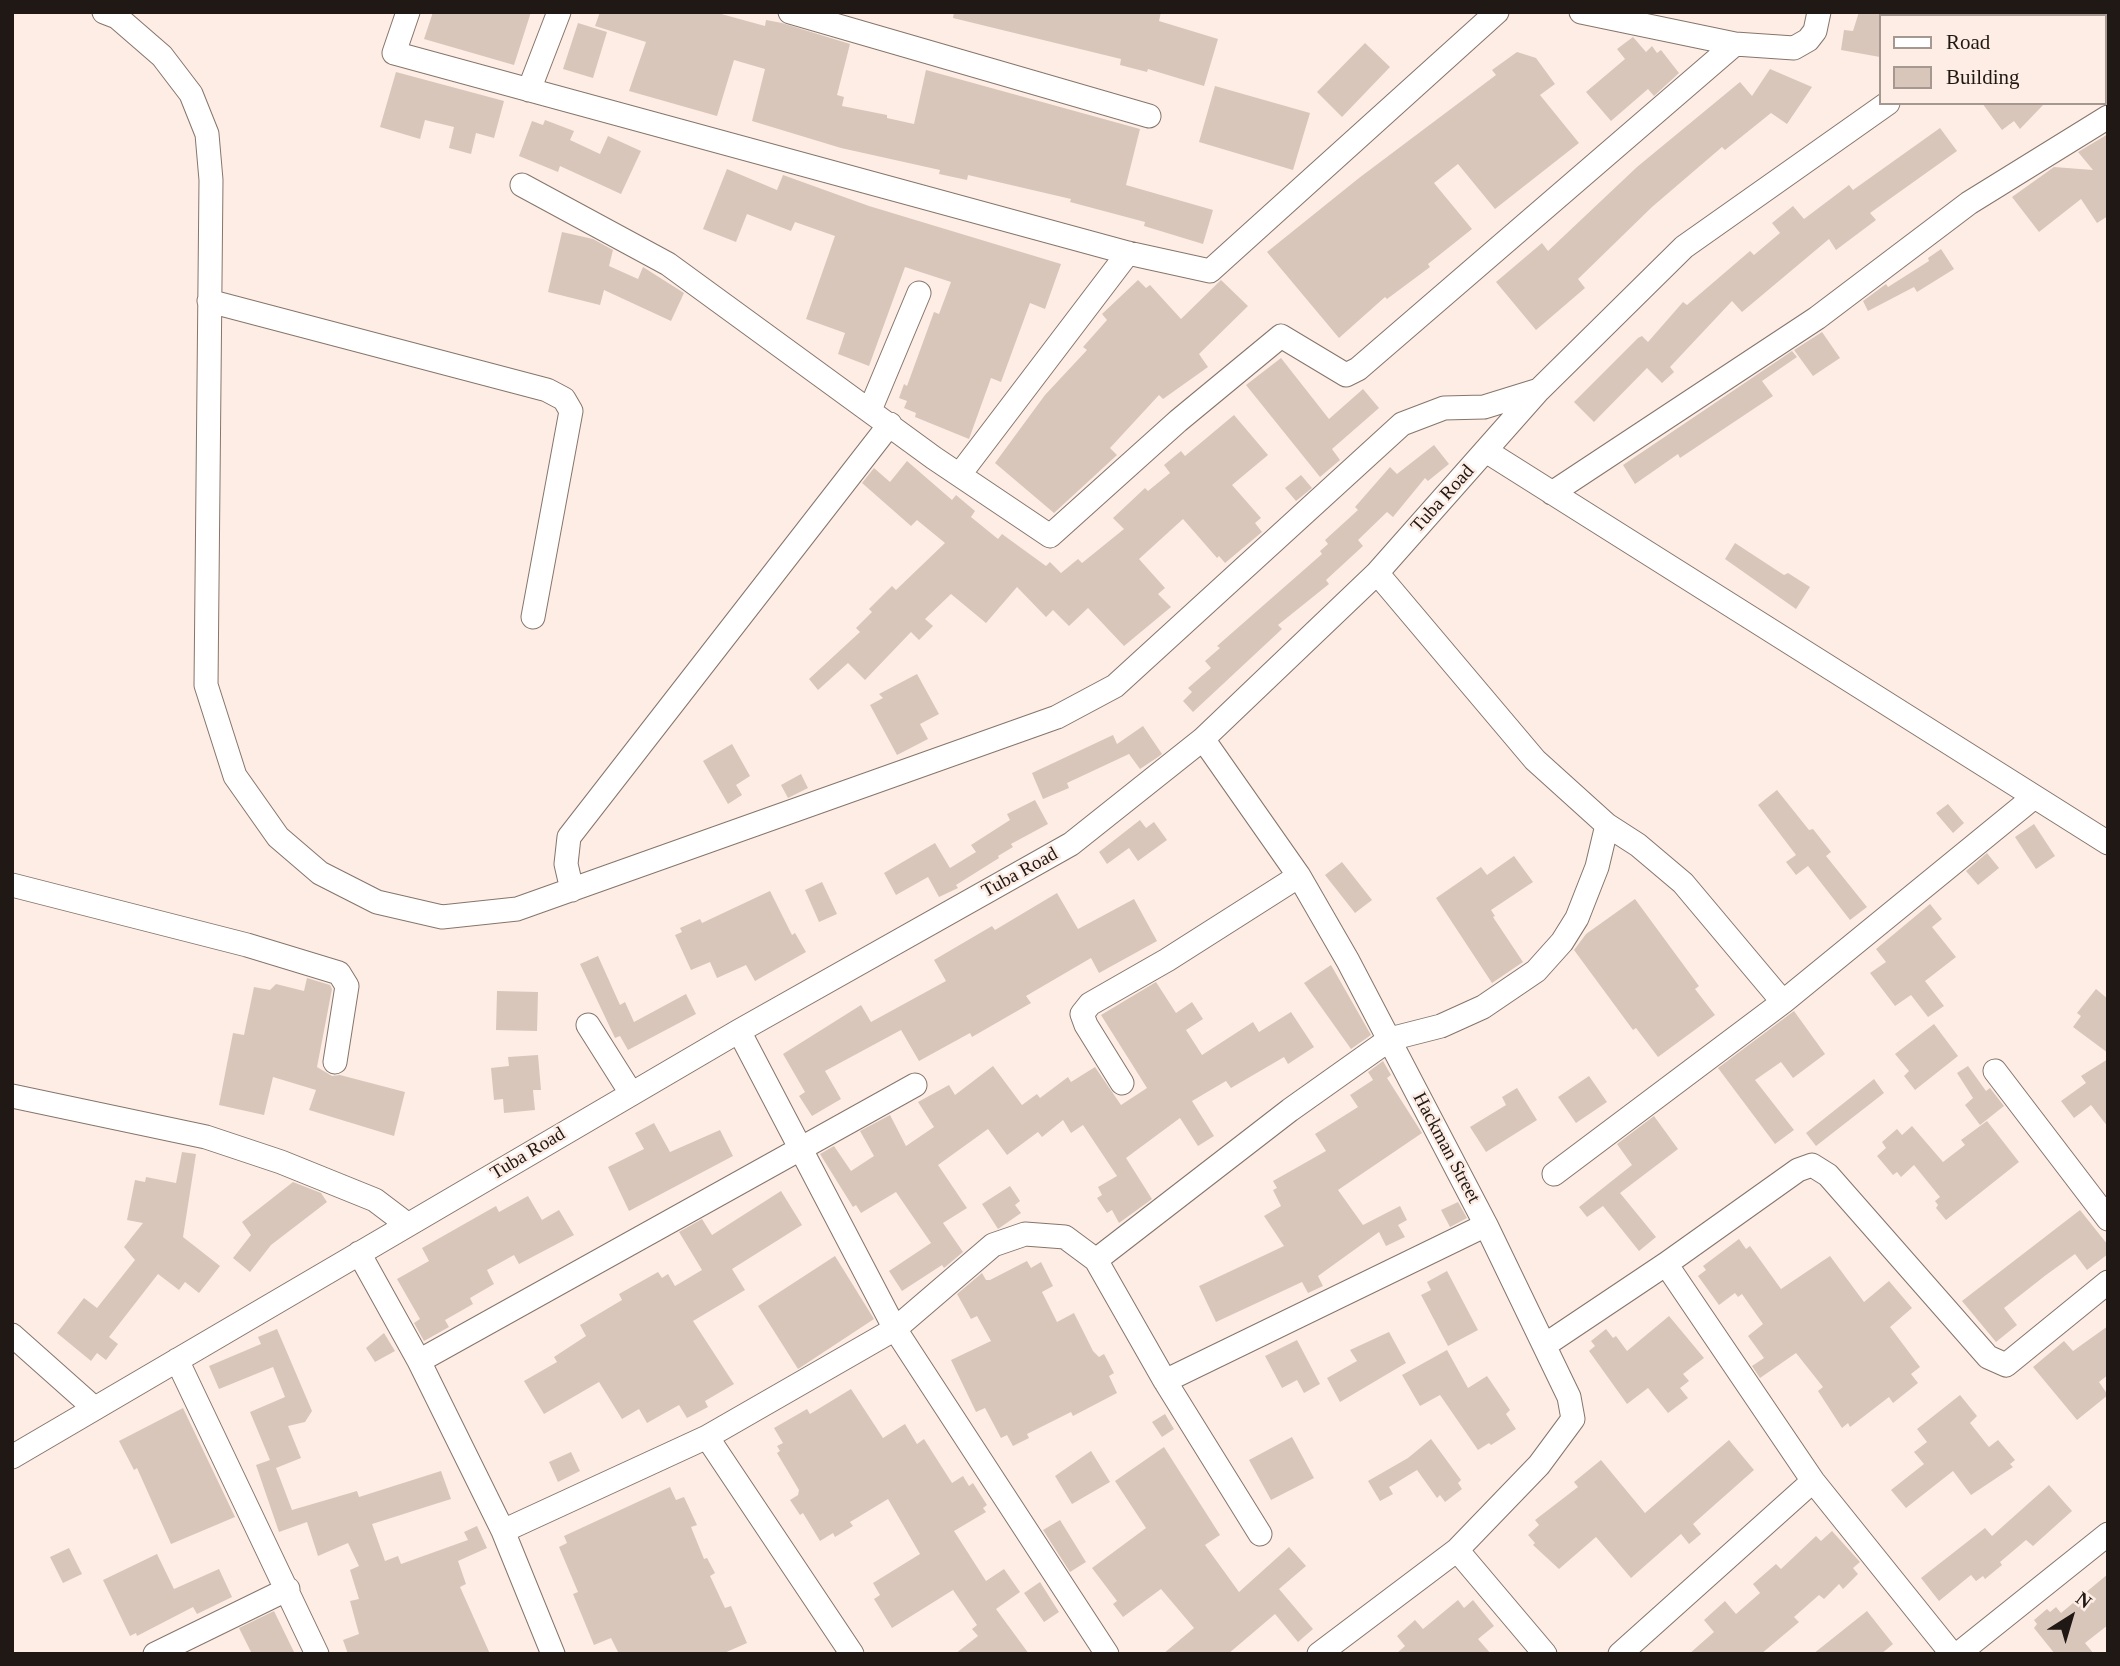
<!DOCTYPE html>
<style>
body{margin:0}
#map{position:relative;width:2120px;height:1666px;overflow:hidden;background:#fdede4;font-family:"Times New Roman",serif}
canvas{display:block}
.frame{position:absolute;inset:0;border:14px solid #1f1814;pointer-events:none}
.legend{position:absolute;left:1879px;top:14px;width:228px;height:91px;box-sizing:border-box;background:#fdede4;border:2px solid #a49891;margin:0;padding:9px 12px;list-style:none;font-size:21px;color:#1f1814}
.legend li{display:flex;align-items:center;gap:14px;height:35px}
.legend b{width:35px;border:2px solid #a49891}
.north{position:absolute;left:2036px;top:1582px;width:70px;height:70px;-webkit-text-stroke:5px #fdede4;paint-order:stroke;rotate:37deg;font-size:19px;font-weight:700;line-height:28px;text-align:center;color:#1f1814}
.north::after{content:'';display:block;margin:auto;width:24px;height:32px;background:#1f1814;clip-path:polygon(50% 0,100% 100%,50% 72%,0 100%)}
</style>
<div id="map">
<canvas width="2120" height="1666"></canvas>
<div class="frame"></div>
<ul class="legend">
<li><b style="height:9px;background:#fff"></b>Road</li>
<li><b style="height:19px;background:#d9c6ba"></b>Building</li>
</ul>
<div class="north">N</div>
</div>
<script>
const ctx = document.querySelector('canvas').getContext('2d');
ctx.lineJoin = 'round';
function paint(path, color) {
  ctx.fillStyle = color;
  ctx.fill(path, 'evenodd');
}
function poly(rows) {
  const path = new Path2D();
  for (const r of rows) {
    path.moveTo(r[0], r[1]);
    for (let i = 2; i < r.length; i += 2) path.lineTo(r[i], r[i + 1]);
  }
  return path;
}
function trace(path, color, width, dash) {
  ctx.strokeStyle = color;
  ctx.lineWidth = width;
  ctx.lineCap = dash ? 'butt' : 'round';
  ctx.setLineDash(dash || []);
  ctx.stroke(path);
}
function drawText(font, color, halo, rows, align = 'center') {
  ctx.font = font + ' "Times New Roman",serif';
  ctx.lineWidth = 5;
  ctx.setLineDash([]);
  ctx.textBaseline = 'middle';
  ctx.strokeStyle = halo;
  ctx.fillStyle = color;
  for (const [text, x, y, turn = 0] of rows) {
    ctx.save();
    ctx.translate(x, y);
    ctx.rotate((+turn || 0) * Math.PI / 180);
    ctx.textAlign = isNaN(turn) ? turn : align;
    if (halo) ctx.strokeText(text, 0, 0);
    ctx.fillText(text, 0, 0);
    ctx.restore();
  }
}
paint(poly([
 [433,12,531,12,514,65,424,39],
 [600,12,714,12,765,26,766,20,782,23,850,44,837,95,844,97,842,106,887,115,887,118,914,124,926,70,1140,129,1126,185,1213,210,1203,244,1144,226,1145,222,1070,202,1071,199,968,175,967,180,939,174,940,170,841,148,752,121,765,69,734,60,717,116,629,91,646,42,595,26],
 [954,12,1161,12,1159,21,1218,39,1204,86,1148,69,1147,72,1120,65,1121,59,953,18],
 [1859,12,1880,12,1880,57,1841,50,1844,30,1853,31],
 [578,23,607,32,593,78,563,69],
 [1633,37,1646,52,1652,46,1657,53,1661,50,1679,73,1654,96,1648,89,1611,121,1586,92,1625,59,1617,49],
 [1365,43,1390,67,1342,117,1317,92],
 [1517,52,1536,58,1555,84,1540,95,1579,143,1495,209,1458,164,1434,183,1472,229,1428,264,1430,267,1387,299,1385,297,1339,338,1267,252,1359,178,1496,75,1492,70],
 [1770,69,1812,87,1787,124,1771,113,1725,150,1722,147,1652,207,1578,279,1585,288,1536,330,1496,282,1542,243,1548,251,1637,167,1740,82,1752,96],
 [396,72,504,101,494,138,476,133,471,154,449,148,454,127,425,120,420,139,380,127],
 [1215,86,1310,113,1293,170,1199,142],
 [1982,103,2045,103,2020,129,2014,121,2002,130],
 [545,120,574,131,570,140,600,154,608,136,641,151,621,194,560,166,558,172,519,156,532,121,543,125],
 [1940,128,1957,151,1870,213,1876,220,1836,250,1829,239,1742,312,1732,301,1670,367,1674,372,1662,383,1647,368,1594,422,1574,402,1638,338,1642,336,1648,342,1683,302,1687,305,1750,251,1754,255,1780,233,1772,223,1793,206,1804,219,1849,185,1853,190],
 [2108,134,2108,216,2097,223,2081,199,2039,232,2012,197,2054,167,2093,170,2078,152],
 [727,169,777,190,783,175,869,206,1061,264,1045,309,1030,303,1001,382,991,378,969,439,915,417,916,413,904,408,907,401,899,398,904,384,907,386,934,312,939,314,951,282,905,267,869,366,838,354,845,333,806,319,835,236,795,222,791,231,747,214,736,242,703,229],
 [562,232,593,239,613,250,609,266,638,279,643,267,684,293,671,321,604,290,600,305,548,292],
 [1941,249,1954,269,1917,292,1914,287,1868,311,1863,301,1886,284,1888,287,1929,261,1928,258],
 [1138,280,1146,288,1150,285,1181,319,1221,280,1248,306,1199,354,1208,367,1163,399,1159,395,1110,448,1117,455,1054,513,995,463,1045,395,1087,350,1083,347,1107,320,1102,314],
 [1822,332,1840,358,1813,376,1794,350],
 [1792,351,1797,357,1762,381,1773,396,1680,458,1678,454,1635,484,1623,465],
 [1281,358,1329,419,1363,389,1379,408,1332,449,1340,460,1320,477,1246,385],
 [1234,415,1268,455,1232,485,1261,518,1255,523,1262,532,1225,563,1219,556,1217,558,1183,519,1139,559,1165,588,1158,594,1171,607,1124,646,1088,608,1069,626,1053,610,1046,617,1017,587,986,623,951,594,925,619,933,626,919,640,911,632,865,680,848,663,818,690,809,679,860,632,856,628,872,612,869,609,892,586,896,590,945,543,917,520,911,526,862,483,874,468,890,482,907,461,952,500,956,495,975,511,971,517,998,539,1002,534,1046,566,1050,562,1061,573,1078,559,1082,563,1124,529,1113,518,1145,488,1148,491,1170,473,1164,465,1181,451,1185,456],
 [1434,445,1449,464,1428,481,1425,478,1393,517,1387,512,1358,540,1363,546,1326,580,1329,584,1278,625,1282,629,1193,712,1183,701,1192,692,1188,688,1211,668,1205,661,1220,648,1217,646,1322,554,1320,551,1328,544,1325,540,1358,510,1355,507,1390,467,1397,474],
 [1301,475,1312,488,1296,501,1285,488],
 [1735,543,1784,575,1788,573,1810,587,1796,609,1725,559],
 [917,674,939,714,920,724,928,739,897,755,870,705,883,698,879,694],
 [1143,726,1162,754,1158,757,1140,769,1129,754,1067,783,1069,788,1043,799,1032,773,1113,735,1117,744],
 [732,744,750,776,736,785,742,795,728,804,703,761],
 [801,774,808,788,788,798,781,785],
 [1777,790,1809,830,1813,829,1831,852,1826,856,1867,907,1850,920,1808,866,1796,875,1786,862,1796,855,1758,805],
 [1035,800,1048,824,1011,844,1013,847,998,856,999,858,956,885,958,888,939,897,928,877,896,895,884,873,935,843,950,868,976,852,971,845,1010,820,1007,814],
 [1948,804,1964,823,1953,833,1936,813],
 [1140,820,1146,828,1154,822,1167,840,1138,861,1129,848,1107,864,1099,852],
 [2034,824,2055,856,2036,869,2015,837],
 [1987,853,1999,868,1978,885,1966,871],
 [1514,856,1533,882,1491,910,1495,916,1493,917,1523,962,1492,983,1436,898,1481,867,1487,875],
 [1342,862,1372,900,1355,913,1325,875],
 [822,882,837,914,819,922,805,890],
 [770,891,792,935,795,933,806,952,755,981,746,965,717,978,710,962,691,970,675,935,682,932,680,928,700,919,702,923],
 [1057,893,1078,929,1134,899,1157,941,1099,973,1091,958,1026,996,1031,1003,972,1037,970,1033,919,1061,901,1030,825,1071,841,1099,812,1116,799,1096,805,1092,783,1054,861,1005,871,1022,946,981,934,960,992,926,995,930],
 [1635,899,1699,986,1695,989,1715,1015,1658,1057,1636,1028,1633,1030,1574,950,1586,934],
 [1930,904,1942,919,1932,927,1956,957,1925,981,1944,1006,1928,1017,1911,995,1895,1006,1870,973,1886,962,1876,949],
 [598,956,620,1005,625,1002,634,1022,686,994,696,1014,628,1050,620,1036,615,1038,580,964],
 [1331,965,1371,1035,1351,1049,1304,983],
 [307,978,330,985,332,989,317,1067,332,1076,340,1075,405,1092,394,1136,309,1110,316,1090,273,1077,264,1115,219,1105,233,1033,244,1035,254,987,270,990,276,984,304,991],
 [1156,982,1176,1013,1192,1002,1203,1019,1186,1030,1202,1055,1253,1022,1259,1032,1291,1012,1314,1047,1288,1064,1284,1057,1231,1088,1226,1081,1192,1101,1214,1136,1198,1146,1180,1118,1126,1158,1152,1199,1119,1223,1112,1210,1107,1213,1097,1198,1102,1195,1098,1187,1117,1176,1083,1125,1071,1133,1063,1120,1042,1137,1038,1132,1007,1155,988,1129,938,1165,967,1208,943,1223,963,1252,944,1268,942,1265,902,1291,889,1271,931,1243,896,1192,861,1213,856,1205,853,1207,820,1154,834,1146,851,1171,874,1156,860,1131,890,1115,906,1146,934,1127,918,1102,949,1085,955,1095,993,1066,1022,1105,1037,1094,1040,1098,1068,1077,1071,1082,1095,1067,1121,1105,1147,1088,1101,1015],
 [2096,989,2108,999,2108,1053,2073,1027,2081,1016,2077,1013],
 [497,991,538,992,537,1031,496,1030],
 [1794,1011,1825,1054,1793,1078,1781,1062,1755,1080,1794,1130,1775,1144,1718,1068],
 [1934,1024,1958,1056,1915,1090,1904,1076,1909,1071,1895,1054],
 [538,1055,541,1090,533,1090,535,1110,504,1113,503,1099,494,1100,491,1068,509,1066,508,1057],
 [2108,1059,2108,1127,2091,1105,2074,1118,2061,1101,2086,1083,2081,1076],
 [1383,1061,1391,1075,1387,1078,1422,1133,1338,1190,1363,1225,1400,1206,1407,1220,1398,1225,1405,1237,1386,1246,1379,1232,1318,1276,1323,1286,1308,1293,1302,1282,1216,1322,1199,1286,1284,1246,1264,1216,1281,1206,1273,1190,1277,1188,1273,1181,1326,1151,1315,1134,1358,1107,1350,1095,1373,1080,1368,1072],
 [1968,1066,1986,1091,1990,1088,2004,1106,1980,1125,1965,1105,1973,1098,1957,1073],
 [1589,1076,1607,1102,1576,1123,1558,1097],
 [1874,1079,1884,1093,1816,1146,1806,1133],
 [1517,1088,1537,1120,1486,1152,1470,1127,1506,1105,1502,1097],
 [1654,1116,1678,1149,1620,1193,1656,1237,1639,1251,1603,1206,1587,1217,1579,1207,1632,1165,1617,1144],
 [1987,1121,2019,1162,1946,1220,1936,1208,1938,1205,1935,1201,1940,1197,1914,1165,1901,1177,1897,1172,1893,1175,1877,1156,1886,1148,1882,1142,1897,1129,1902,1135,1912,1126,1943,1162,1965,1145,1961,1140],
 [654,1123,670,1152,720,1130,733,1156,629,1211,608,1167,644,1149,635,1133],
 [182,1152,196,1154,183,1237,220,1266,199,1293,185,1282,179,1290,158,1274,109,1337,118,1344,106,1360,97,1353,91,1361,57,1333,84,1298,97,1308,135,1260,124,1247,143,1223,127,1220,135,1180,145,1182,146,1177,176,1183],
 [293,1182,321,1193,327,1202,271,1245,250,1272,233,1258,251,1235,242,1222],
 [1010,1186,1020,1201,1015,1205,1021,1213,998,1229,982,1204],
 [781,1191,802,1225,732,1269,745,1290,693,1321,734,1384,705,1401,708,1407,687,1418,679,1405,647,1423,639,1409,622,1419,599,1382,544,1414,524,1381,557,1362,554,1357,586,1336,580,1325,622,1300,619,1294,658,1272,662,1278,668,1274,675,1286,702,1270,679,1232,702,1219,712,1235],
 [528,1196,542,1220,559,1210,574,1235,519,1264,514,1255,487,1270,494,1284,470,1298,473,1304,445,1320,449,1327,424,1341,414,1323,420,1319,397,1279,429,1261,422,1248,496,1206,499,1212],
 [1458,1202,1467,1218,1450,1227,1441,1210],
 [2080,1210,2108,1245,2108,1254,2087,1270,2075,1254,2046,1275,2004,1308,2017,1325,1996,1342,1962,1301],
 [1739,1239,1746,1249,1750,1246,1781,1289,1830,1256,1864,1302,1889,1281,1912,1308,1890,1327,1920,1367,1911,1374,1918,1383,1893,1403,1889,1397,1850,1427,1848,1423,1842,1428,1818,1391,1823,1387,1796,1353,1760,1378,1752,1366,1764,1358,1748,1336,1763,1324,1742,1294,1738,1297,1735,1293,1719,1305,1698,1276,1706,1270,1703,1266],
 [835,1256,874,1319,798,1369,758,1306],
 [1027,1261,1031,1268,1041,1262,1053,1286,1042,1292,1057,1322,1074,1313,1093,1351,1099,1357,1104,1354,1114,1373,1109,1376,1117,1393,1073,1416,1071,1412,1027,1434,1029,1438,1013,1446,1007,1435,1001,1438,985,1408,976,1412,951,1360,991,1341,977,1316,971,1319,957,1294,982,1273,986,1280,990,1280],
 [1447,1271,1478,1330,1448,1346,1421,1295,1431,1290,1427,1282],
 [1669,1316,1704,1358,1683,1374,1689,1381,1680,1388,1688,1398,1668,1413,1648,1388,1627,1404,1589,1351,1595,1346,1591,1341,1606,1329,1613,1338,1616,1336,1627,1351],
 [2108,1326,2108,1375,2099,1382,2108,1395,2077,1420,2033,1367,2064,1341,2073,1351],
 [277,1329,312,1411,305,1422,288,1426,301,1458,276,1468,292,1510,357,1491,359,1497,441,1471,451,1499,372,1524,385,1561,398,1556,401,1564,468,1540,464,1532,477,1526,487,1548,458,1561,466,1584,460,1587,490,1654,348,1654,343,1640,359,1634,350,1601,359,1599,350,1570,359,1566,348,1543,318,1556,307,1522,279,1532,256,1465,270,1460,250,1412,285,1397,273,1367,219,1389,209,1366,261,1344,258,1337],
 [1389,1332,1406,1363,1340,1402,1327,1378,1357,1361,1350,1350],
 [384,1333,395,1351,375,1362,366,1348],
 [1297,1340,1320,1384,1304,1393,1297,1380,1282,1388,1265,1356],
 [1447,1350,1468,1388,1487,1376,1510,1410,1506,1414,1516,1429,1491,1445,1489,1443,1478,1450,1440,1395,1420,1406,1402,1375],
 [851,1389,883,1438,905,1424,917,1444,924,1439,952,1483,963,1476,969,1486,973,1483,987,1505,983,1508,986,1512,954,1531,986,1581,1004,1569,1020,1592,996,1609,1029,1654,955,1654,978,1636,972,1629,977,1625,953,1590,892,1628,874,1599,880,1595,873,1583,920,1554,888,1499,850,1522,853,1526,835,1537,833,1533,820,1541,803,1513,800,1515,790,1500,798,1495,799,1490,777,1453,780,1451,777,1446,783,1443,774,1428,807,1409,810,1414],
 [1960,1395,1977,1416,1970,1423,1989,1447,1998,1440,2015,1460,2010,1464,2013,1467,1971,1495,1953,1471,1906,1508,1891,1490,1924,1464,1914,1452,1927,1442,1917,1429],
 [183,1408,235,1517,171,1544,137,1468,134,1470,119,1441],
 [1165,1414,1174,1429,1162,1437,1152,1422],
 [1292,1437,1314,1478,1271,1500,1249,1460],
 [1431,1439,1461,1480,1458,1483,1462,1489,1445,1502,1440,1495,1437,1498,1417,1470,1389,1487,1393,1494,1380,1501,1368,1481,1408,1458],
 [1729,1440,1754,1470,1693,1524,1701,1534,1689,1544,1681,1534,1631,1578,1596,1537,1559,1569,1533,1545,1535,1543,1528,1535,1539,1525,1535,1520,1578,1487,1574,1482,1601,1460,1645,1513],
 [1164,1447,1220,1535,1205,1545,1239,1592,1289,1547,1306,1566,1279,1589,1313,1629,1298,1642,1275,1614,1228,1654,1163,1654,1194,1628,1161,1589,1123,1617,1113,1604,1117,1601,1092,1568,1146,1528,1115,1481],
 [1091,1451,1110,1482,1072,1504,1055,1476],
 [571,1452,580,1471,558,1482,549,1462],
 [2049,1485,2072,1511,2033,1546,2026,1540,2000,1562,2002,1565,1985,1579,1983,1576,1976,1581,1971,1575,1939,1601,1921,1578,1985,1528,1992,1536],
 [670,1487,676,1500,684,1497,697,1525,691,1527,704,1559,707,1558,715,1573,710,1576,725,1608,731,1606,747,1643,722,1654,619,1654,611,1638,594,1645,573,1594,578,1592,559,1547,567,1543,564,1536],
 [1060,1520,1086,1562,1070,1572,1043,1530],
 [1832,1531,1860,1562,1853,1568,1858,1574,1843,1589,1839,1584,1824,1599,1819,1595,1794,1617,1799,1622,1761,1654,1689,1654,1714,1632,1704,1620,1725,1601,1736,1614,1760,1593,1753,1584,1776,1564,1781,1569,1816,1536,1821,1541],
 [69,1548,82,1574,63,1583,50,1557],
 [157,1554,174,1589,219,1569,232,1597,197,1614,193,1607,137,1636,136,1633,130,1636,103,1580],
 [2108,1574,2108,1625,2085,1643,2094,1654,2055,1654,2034,1628,2037,1624,2034,1620,2047,1609,2050,1612,2056,1607,2061,1613],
 [1040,1582,1059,1612,1044,1622,1024,1593],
 [1458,1600,1464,1608,1473,1600,1494,1626,1478,1639,1491,1654,1396,1654,1405,1646,1397,1636,1415,1620,1423,1629],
 [274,1611,295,1654,252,1654,239,1628],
 [1867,1611,1893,1644,1881,1654,1813,1654]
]), '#d9c6ba');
const minor = poly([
 [104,12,117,17,162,56,191,94,207,134,211,180,206,685,235,776,278,837,320,873,377,902,442,917,517,909,1057,717,1115,686,1402,424,1444,408,1484,407,1539,390],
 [408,12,394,53,1128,253,1210,271,1497,12],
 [790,12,1149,116],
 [1581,12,1735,44,1794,48,1808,40,1815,31,1819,12],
 [1978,12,1981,16],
 [2020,12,2022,16],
 [2048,16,2055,12],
 [529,90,559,12],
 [522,185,668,264,934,458,1050,536,1178,421,1281,336,1346,375,1358,369,1735,44],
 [209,301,547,390,564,399,571,411,533,617],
 [870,410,919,293],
 [1486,451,2108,843],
 [960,474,1128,253],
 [1552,493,1817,318,1969,203,2108,117],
 [1377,573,1535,760,1607,825,1638,845,1683,883,1783,1002],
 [1203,739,1299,876,1348,961,1486,1225,1569,1397,1573,1419,1539,1465,1457,1550,1319,1654],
 [12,885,247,945,339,973,347,986,335,1062],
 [572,890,566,864,569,837,890,424],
 [588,1025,631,1093],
 [739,1031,895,1329,1107,1654],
 [1995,1071,2108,1219],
 [1122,1083,1086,1025,1082,1014,1090,1004,1167,960,1299,876],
 [12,1096,206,1137,281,1162,375,1200,408,1225],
 [1554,1174,1783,1002,2034,797],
 [359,1253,419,1361,503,1531,553,1654],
 [1096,1260,1290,1110,1390,1039,1441,1026,1483,1007,1536,971,1562,942,1577,918,1597,867,1607,825],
 [1666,1264,1813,1481,1952,1654],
 [12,1335,93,1407],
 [1545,1345,1666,1264,1798,1170,1812,1165,1828,1175,1988,1357,2006,1365,2108,1282],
 [177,1360,317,1654],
 [419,1361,915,1085],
 [1165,1381,1486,1225],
 [707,1437,852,1654],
 [12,1457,739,1031,1071,844,1203,739,1377,573,1539,390,1684,247,1888,103],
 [503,1531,707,1437,895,1329,993,1245,1025,1234,1065,1237,1096,1260,1165,1381,1260,1534],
 [1457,1550,1545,1654],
 [155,1654,288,1589],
 [1620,1654,1813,1481],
 [1958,1654,2108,1534]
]);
trace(minor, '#86756a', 25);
trace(minor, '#fff', 23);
drawText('19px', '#1f1814', '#fdede4', [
 ["Tuba Road",1443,499,-48],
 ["Tuba Road",1020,873,-29],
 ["Hackman Street",1446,1148,62],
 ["Tuba Road",528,1154,-31]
]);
</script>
